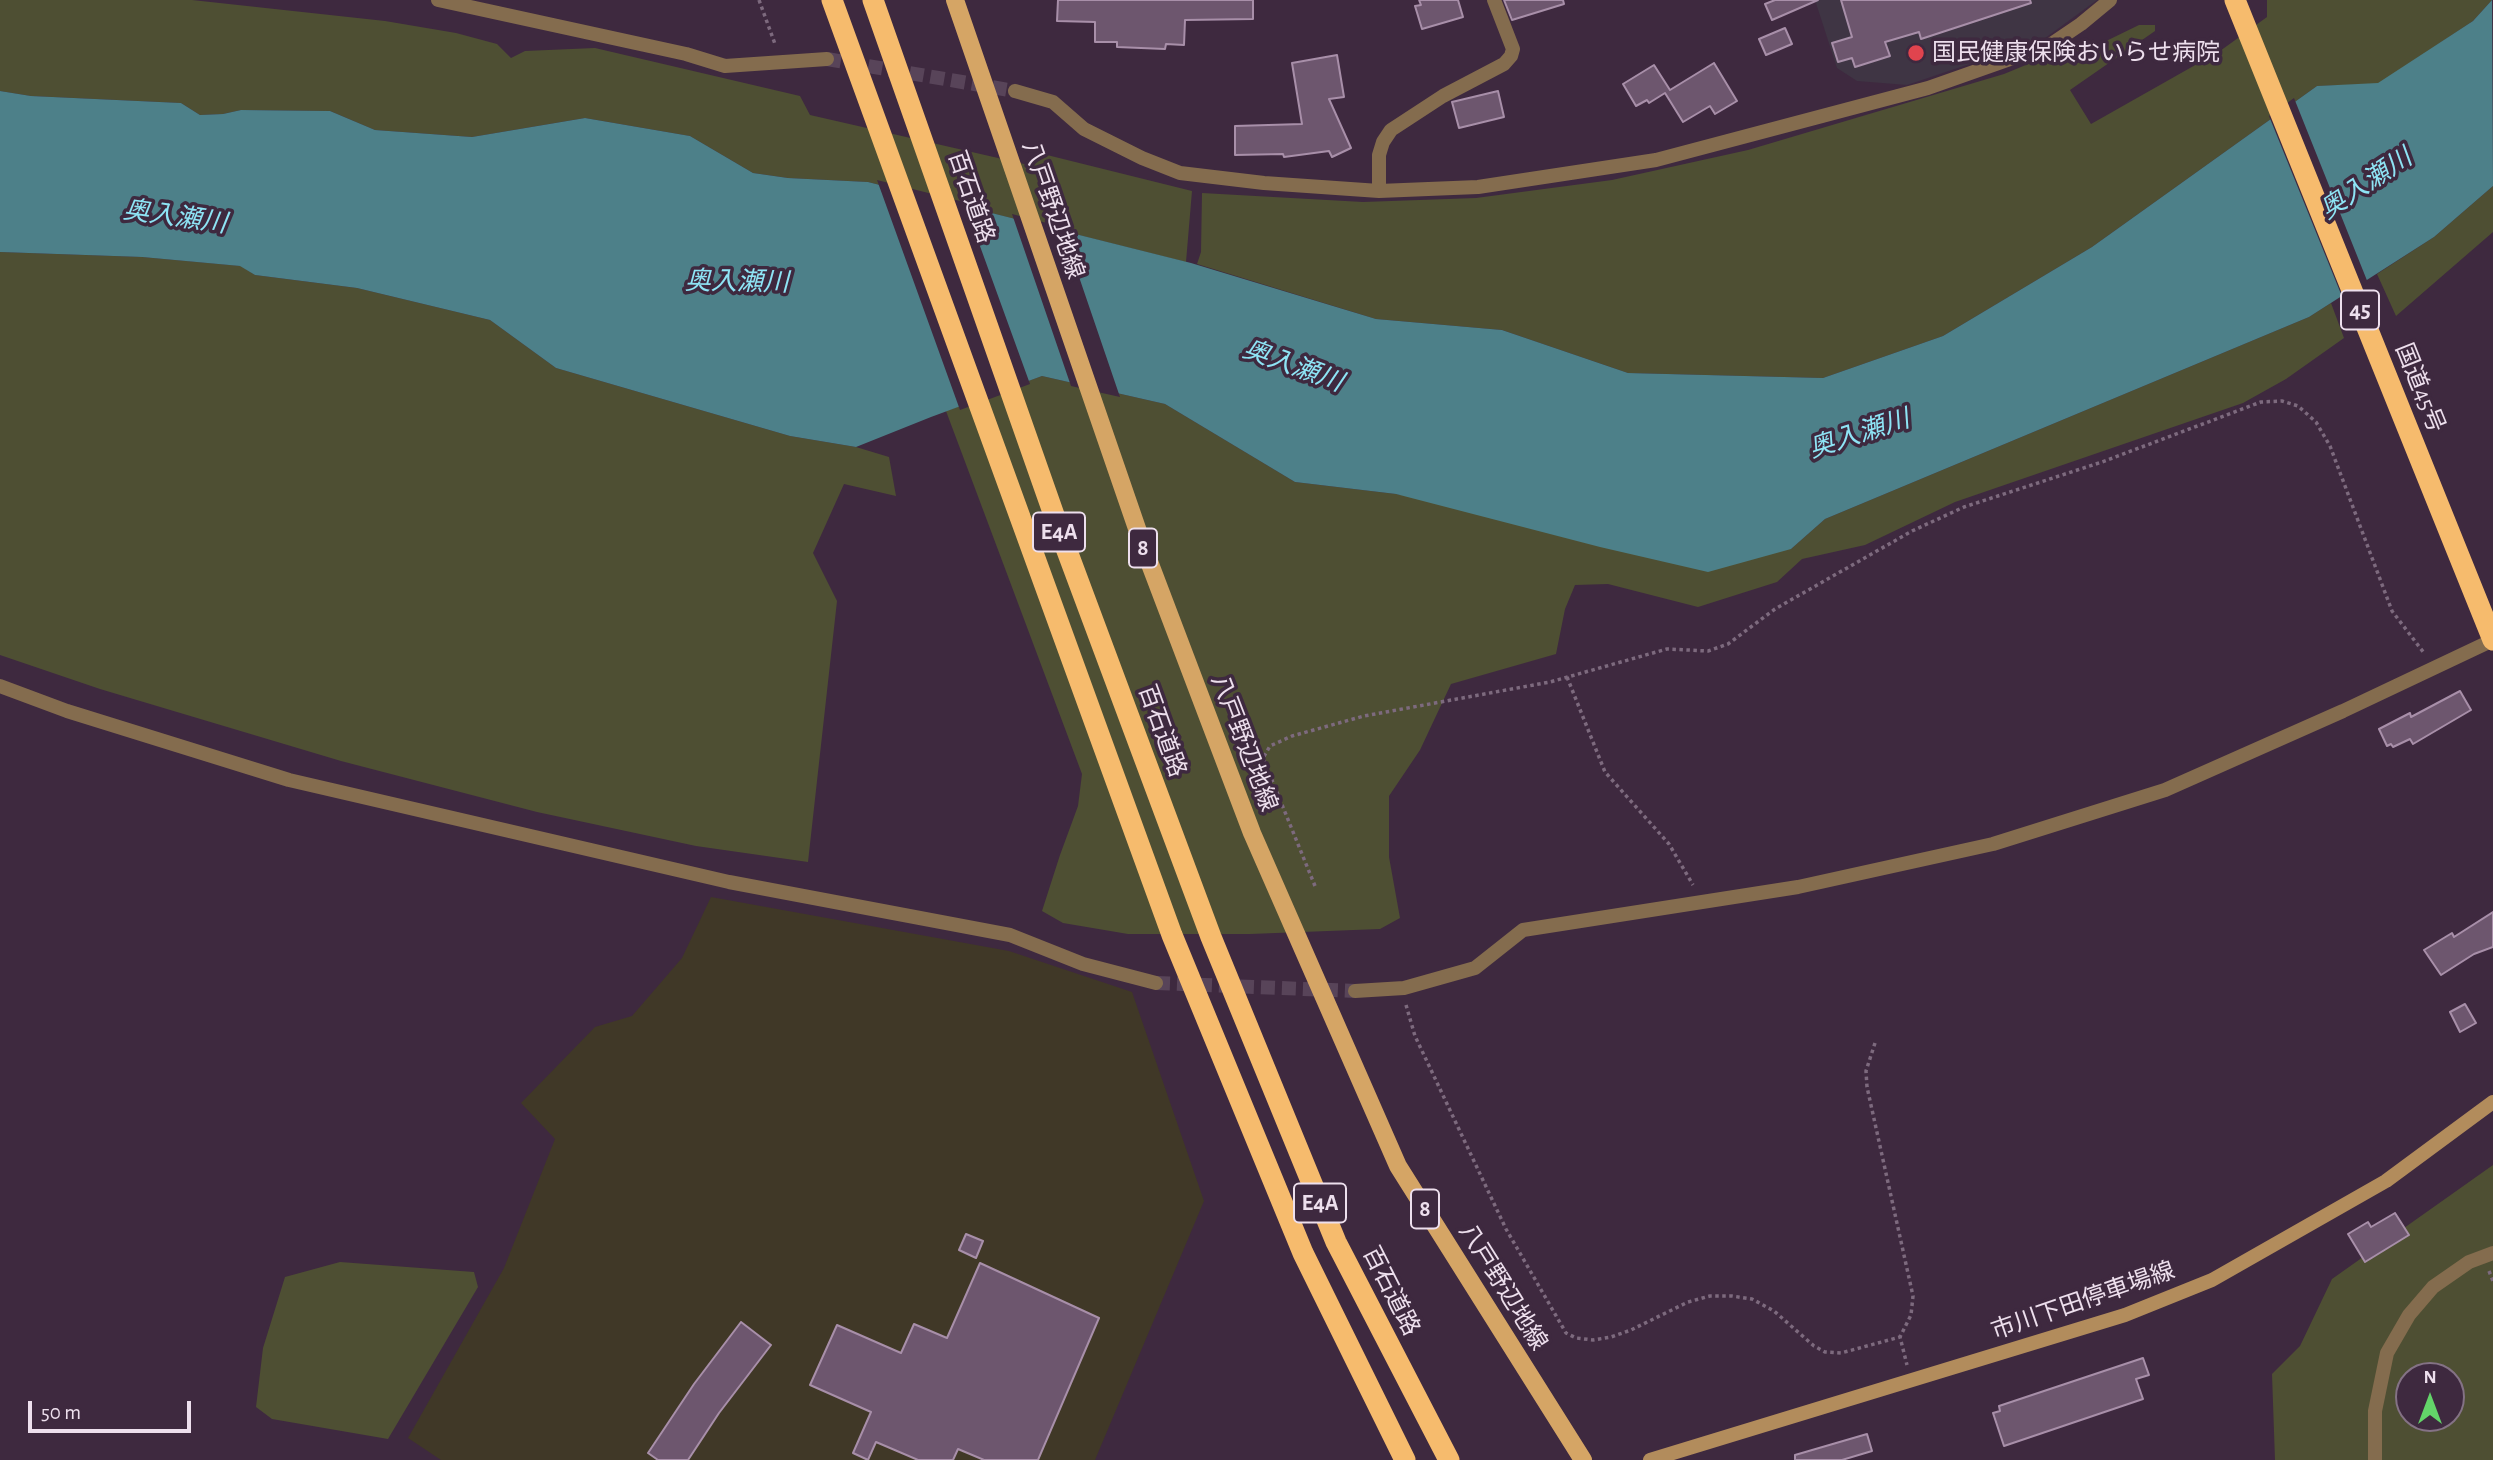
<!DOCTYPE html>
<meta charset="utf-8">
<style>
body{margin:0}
#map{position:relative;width:2493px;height:1460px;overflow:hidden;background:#3e293f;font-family:"Alegreya Sans",sans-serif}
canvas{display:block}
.north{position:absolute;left:2395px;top:1362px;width:70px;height:70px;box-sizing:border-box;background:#3e293f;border:2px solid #847285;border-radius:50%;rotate:0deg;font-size:19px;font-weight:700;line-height:28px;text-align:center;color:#eddfed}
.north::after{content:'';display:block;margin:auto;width:24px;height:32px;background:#63d469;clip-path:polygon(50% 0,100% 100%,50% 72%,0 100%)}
.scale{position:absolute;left:28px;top:1401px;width:163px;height:32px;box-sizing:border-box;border:4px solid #eddfed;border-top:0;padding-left:9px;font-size:21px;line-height:24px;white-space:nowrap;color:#eddfed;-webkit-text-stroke:5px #3e293f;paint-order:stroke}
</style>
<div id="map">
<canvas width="2493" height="1460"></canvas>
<div class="north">N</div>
<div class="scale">50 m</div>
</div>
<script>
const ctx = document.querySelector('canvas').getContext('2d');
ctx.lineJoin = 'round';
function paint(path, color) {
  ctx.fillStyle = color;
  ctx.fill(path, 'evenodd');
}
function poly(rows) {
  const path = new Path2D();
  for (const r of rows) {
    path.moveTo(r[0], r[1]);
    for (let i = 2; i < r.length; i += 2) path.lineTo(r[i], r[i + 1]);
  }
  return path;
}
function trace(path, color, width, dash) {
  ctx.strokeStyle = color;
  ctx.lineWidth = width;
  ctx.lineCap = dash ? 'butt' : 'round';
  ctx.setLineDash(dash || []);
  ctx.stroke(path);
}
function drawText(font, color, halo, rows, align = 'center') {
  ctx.font = font + ' "Alegreya Sans","Noto Sans JP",sans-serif';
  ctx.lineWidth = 7;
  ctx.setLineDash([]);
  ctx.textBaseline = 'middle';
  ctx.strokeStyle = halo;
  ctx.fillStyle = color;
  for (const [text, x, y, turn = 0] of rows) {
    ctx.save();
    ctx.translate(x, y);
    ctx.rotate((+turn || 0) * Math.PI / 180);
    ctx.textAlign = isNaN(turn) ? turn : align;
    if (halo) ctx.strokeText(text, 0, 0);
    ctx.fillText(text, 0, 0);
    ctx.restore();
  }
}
paint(poly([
 [711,897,1009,951,1132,992,1204,1201,1095,1460,441,1460,408,1438,504,1268,555,1139,521,1103,595,1027,632,1016,682,958]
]), '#403827');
paint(poly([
 [1815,0,2097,0,2044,39,1907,85,1857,81,1837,68]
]), '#3f3544');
paint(poly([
 [0,0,192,0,385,21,456,33,497,44,511,58,525,51,595,48,800,96,810,115,1033,166,1043,154,1192,191,1186,262,868,182,788,178,753,173,690,136,585,118,472,137,375,130,330,111,241,110,223,114,200,115,181,103,31,96,0,91],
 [2267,0,2492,0,2473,21,2378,84,2317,86,2092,247,1943,336,1823,378,1628,373,1502,330,1376,319,1197,264,1201,252,1202,193,1363,202,1476,198,1612,180,1748,150,2004,74,2062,50,2079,50,2100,44,2139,25,2155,25,2155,31,2070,90,2091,124,2220,51,2267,17],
 [2493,186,2493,232,2396,316,2377,274,2434,237],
 [0,252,142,257,241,266,255,275,357,288,490,320,556,368,790,436,856,447,889,457,896,496,844,484,813,553,837,601,808,862,696,846,537,812,341,761,100,689,0,655],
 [2331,303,2344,338,2286,379,2243,403,1955,502,1865,545,1802,559,1777,582,1698,607,1608,584,1575,585,1565,609,1556,654,1451,684,1420,750,1389,796,1389,857,1400,918,1380,929,1250,934,1128,934,1063,923,1042,911,1060,855,1078,806,1082,774,946,411,1042,376,1165,404,1295,482,1396,494,1791,549,1825,519,2309,317],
 [2493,1165,2493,1460,2275,1460,2272,1374,2300,1346,2332,1279],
 [2409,1376,2451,1376,2451,1418,2409,1418],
 [340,1262,474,1272,478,1287,388,1439,272,1419,256,1407,263,1348,285,1277]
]), '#4e4f33');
paint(poly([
 [2492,0,2493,186,2434,237,2309,317,1825,519,1791,549,1708,572,1600,547,1396,494,1295,482,1165,404,1042,376,931,417,856,447,790,436,556,368,490,320,357,288,255,275,240,266,142,257,0,252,0,91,31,96,181,103,200,115,223,114,241,110,330,111,375,130,472,137,585,118,690,136,753,173,788,178,868,182,1191,263,1376,319,1502,330,1628,373,1823,378,1943,336,2092,247,2317,86,2378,83,2473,21]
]), '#4d8089');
paint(poly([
 [2294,98,2368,283,2343,299,2269,116],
 [877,180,964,202,1030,384,960,410],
 [1012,214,1062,227,1120,397,1071,386]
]), '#3e293f');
const building = poly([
 [1058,0,1253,0,1253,19,1185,20,1184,45,1166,44,1165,49,1117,47,1117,42,1095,42,1095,22,1057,21,1058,0],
 [1419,0,1458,0,1463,17,1422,29,1415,6,1421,5,1419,0],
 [1504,0,1563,0,1564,4,1512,20,1504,0],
 [1775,0,1818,0,1772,20,1765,4,1775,0],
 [1841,0,2030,0,2031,3,1921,39,1919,32,1885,42,1890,56,1855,67,1852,58,1838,62,1832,43,1852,37,1841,0],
 [1785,28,1792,44,1766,55,1759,39,1785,28],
 [1337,55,1344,97,1329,99,1351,148,1332,157,1329,151,1284,157,1283,154,1235,155,1235,126,1302,124,1292,63,1337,55],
 [1714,63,1737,101,1715,114,1710,106,1683,122,1665,93,1649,103,1647,100,1636,106,1623,84,1654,65,1670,90,1714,63],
 [1498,91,1504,117,1459,128,1452,102,1498,91],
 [2460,691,2471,710,2413,744,2410,739,2393,747,2391,744,2387,746,2379,729,2410,713,2411,717,2460,691],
 [2493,912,2493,947,2474,954,2441,975,2424,950,2452,933,2454,937,2493,912],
 [2465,1004,2476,1023,2460,1032,2450,1012,2465,1004],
 [2395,1213,2409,1235,2365,1262,2348,1234,2368,1222,2371,1227,2395,1213],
 [966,1234,983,1241,976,1258,959,1250,966,1234],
 [980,1263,1099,1318,1038,1460,984,1460,958,1449,953,1460,918,1460,876,1442,868,1460,853,1453,871,1412,810,1385,837,1325,901,1353,914,1324,947,1338,980,1263],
 [741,1322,771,1345,719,1413,688,1460,658,1460,648,1453,694,1384,741,1322],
 [2143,1358,2149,1375,2136,1379,2143,1399,2004,1446,1993,1413,2000,1411,1999,1406,2143,1358],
 [1867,1434,1872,1451,1842,1460,1795,1460,1795,1455,1867,1434]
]);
paint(building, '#6d566e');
trace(building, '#a88fa9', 2);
trace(poly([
 [827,59,1015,91],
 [1156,983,1355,991]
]), '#584459', 14, [14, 7]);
trace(poly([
 [759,0,775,44],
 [1567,677,1605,772,1669,844,1693,885],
 [1315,886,1263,758,1270,746,1292,736,1364,716,1550,682,1667,649,1708,651,1728,644,1775,609,1912,531,1964,507,2102,462,2261,402,2282,401,2298,406,2316,422,2330,446,2392,611,2424,653],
 [1406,1005,1415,1036,1506,1229,1566,1333,1576,1338,1593,1340,1611,1337,1631,1330,1688,1302,1710,1296,1732,1296,1752,1299,1774,1311,1814,1346,1825,1352,1841,1353,1900,1337,1907,1365],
 [1875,1043,1866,1071,1867,1087,1913,1296,1911,1315,1900,1337],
 [2489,1271,2493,1281]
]), '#7d6a7e', 3.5, [3.5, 3.5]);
trace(poly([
 [438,0,686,54,725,66,827,59],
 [1015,91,1053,102,1084,129,1142,158,1180,173,1264,183,1379,191,1478,187,1656,160,1928,88,2050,45,2081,24,2110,0],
 [1379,191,1379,155,1383,142,1391,130,1443,96,1504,64,1511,56,1513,49,1494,0],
 [0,686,67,711,289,780,729,882,1010,935,1083,964,1156,983],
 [1355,991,1404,988,1475,968,1523,930,1798,887,1993,844,2165,790,2343,711,2493,640],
 [2375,1460,2375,1411,2387,1353,2409,1315,2433,1287,2469,1262,2493,1253]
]), '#846c4e', 14);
trace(poly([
 [1650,1460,2125,1315,2212,1280,2386,1181,2493,1102]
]), '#b28c5c', 14);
trace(poly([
 [955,0,1142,543,1252,833,1398,1166,1583,1460]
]), '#d5a565', 18);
trace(poly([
 [832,0,1172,935,1303,1253,1405,1460],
 [873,0,1060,532,1211,937,1336,1242,1449,1460],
 [2235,0,2493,640]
]), '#f6bb6d', 21);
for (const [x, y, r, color] of [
 [1916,53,9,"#e0444e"]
]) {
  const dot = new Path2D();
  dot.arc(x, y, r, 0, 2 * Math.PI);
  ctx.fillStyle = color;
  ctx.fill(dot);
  trace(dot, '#3e293f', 2.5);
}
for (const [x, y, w] of [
 [2360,310,38],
 [1059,532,52],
 [1143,548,28],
 [1320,1203,52],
 [1425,1209,28]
]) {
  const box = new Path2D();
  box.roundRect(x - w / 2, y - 19.5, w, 39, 5);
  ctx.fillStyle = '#3e293f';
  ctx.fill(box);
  trace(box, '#eddfed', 2);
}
drawText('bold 23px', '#eddfed', null, [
 ["45",2360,310],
 ["E4A",1059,532],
 ["8",1143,548],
 ["E4A",1320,1203],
 ["8",1425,1209]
]);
drawText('24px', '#eddfed', '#3e293f', [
 ["国民健康保険おいらせ病院",1932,53]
], 'left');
drawText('24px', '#eddfed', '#3e293f', [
 ["百石道路",971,197,71],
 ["八戸野辺地線",1053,210,71],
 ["国道45号",2420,388,68],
 ["百石道路",1162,731,70],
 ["八戸野辺地線",1244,743,69],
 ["八戸野辺地線",1503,1287,58],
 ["百石道路",1391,1291,63],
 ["市川下田停車場線",2083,1301,-19]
]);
drawText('italic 26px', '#8ee4f5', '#3e293f', [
 ["奥入瀬川",2366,184,-34],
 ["奥入瀬川",175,217,8],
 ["奥入瀬川",737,282,1],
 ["奥入瀬川",1293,366,20],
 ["奥入瀬川",1859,434,-18]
]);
</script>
